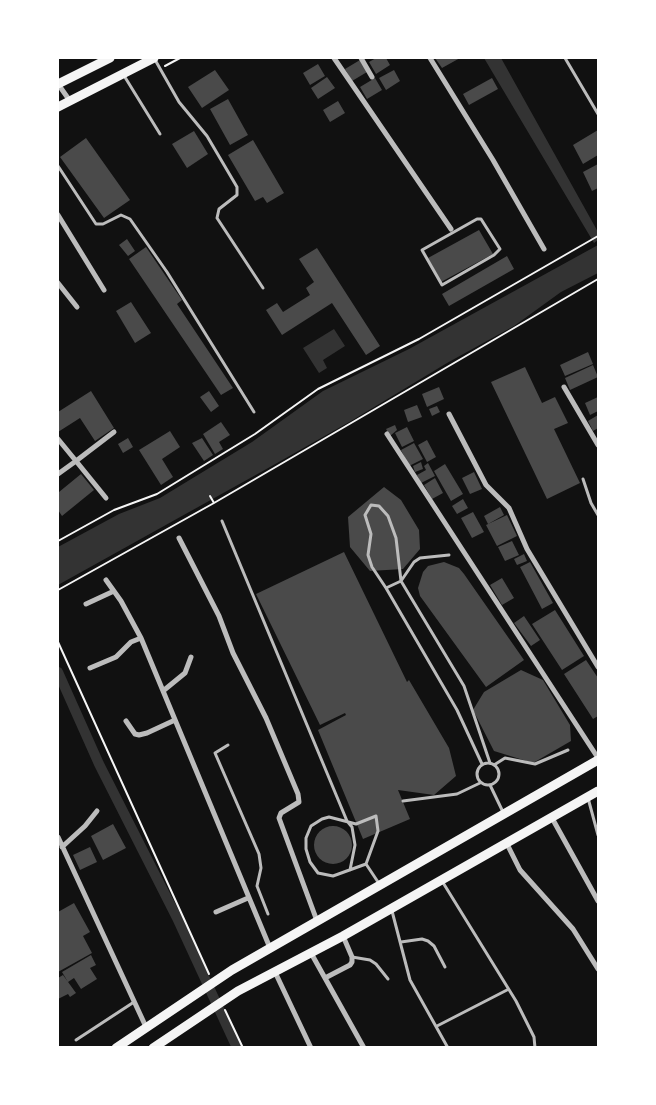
<!DOCTYPE html>
<style>
body{margin:0}
#map{position:relative;width:656px;height:1105px;overflow:hidden;background:#111;font-family:Arial,sans-serif}
canvas{display:block}
.frame{position:absolute;inset:0;border:59px solid #fff;pointer-events:none}
</style>
<div id="map">
<canvas width="656" height="1105"></canvas>
<div class="frame"></div>
</div>
<script>
const ctx = document.querySelector('canvas').getContext('2d');
ctx.lineJoin = 'round';
function paint(path, color) {
  ctx.fillStyle = color;
  ctx.fill(path, 'evenodd');
}
function poly(rows) {
  const path = new Path2D();
  for (const r of rows) {
    if (r.length === 3) {
      path.moveTo(r[0] + r[2], r[1]);
      path.arc(r[0], r[1], r[2], 0, 2 * Math.PI);
      continue;
    }
    path.moveTo(r[0], r[1]);
    for (let i = 2; i < r.length; i += 2) path.lineTo(r[i], r[i + 1]);
  }
  return path;
}
function trace(path, color, width, dash) {
  ctx.strokeStyle = color;
  ctx.lineWidth = width;
  ctx.lineCap = dash ? 'butt' : 'round';
  ctx.setLineDash(dash || []);
  ctx.stroke(path);
}
paint(poly([
 [484,58,501,58,598,232,598,240,594,243],
 [598,245,598,273,561,292,514,326,447,363,351,421,270,467,58,585,58,547,119,514,160,498,252,442,323,391,409,349],
 [334,329,345,346,323,360,327,368,319,373,303,348]
]), '#333');
trace(poly([
 [58,672,99,764,177,918,237,1048]
]), '#333', 10);
paint(poly([
 [376,58,386,58,390,65,376,74,369,62],
 [435,58,460,58,442,68],
 [360,60,367,72,352,81,345,69],
 [318,64,325,76,310,85,303,73],
 [215,70,229,90,202,108,188,87],
 [394,70,400,81,386,90,379,78],
 [327,77,335,88,318,99,311,88],
 [375,78,382,90,367,99,360,87],
 [492,78,498,89,469,105,463,94],
 [228,99,248,135,230,145,210,109],
 [338,101,345,113,330,122,323,110],
 [598,130,598,155,583,164,573,145],
 [194,131,208,154,187,168,172,144],
 [86,138,130,200,104,218,60,157],
 [253,140,284,193,267,203,263,197,255,201,228,155],
 [598,164,598,188,592,191,583,172],
 [479,230,493,254,441,282,428,258],
 [127,239,135,251,128,256,119,245],
 [146,247,182,300,177,304,233,388,221,395,129,259],
 [317,248,380,346,366,355,332,303,282,335,266,310,277,303,283,312,310,295,306,288,314,282,299,259],
 [507,256,514,269,449,306,442,294],
 [131,302,151,333,135,343,116,311],
 [588,352,593,364,565,376,560,365],
 [593,365,598,377,570,390,565,378],
 [525,367,542,403,555,397,568,423,554,429,580,483,547,499,491,382],
 [439,387,444,399,427,407,422,394],
 [91,391,114,428,95,441,80,418,58,432,58,412],
 [209,391,219,406,211,412,200,397],
 [598,397,598,411,590,415,585,403],
 [417,405,422,417,408,422,404,410],
 [437,406,440,412,432,416,429,409],
 [598,415,598,428,593,431,588,421],
 [221,422,230,435,219,442,223,449,215,454,203,434],
 [395,425,397,430,390,436,386,429],
 [407,427,414,441,402,447,395,433],
 [170,431,180,447,162,459,173,477,161,485,139,450],
 [128,438,133,447,123,453,118,444],
 [202,438,213,455,204,461,192,443],
 [427,440,436,457,427,462,418,445],
 [414,443,423,459,409,466,401,450],
 [421,462,423,469,415,472,413,466],
 [428,463,435,476,421,483,417,475,426,470,424,466],
 [445,464,463,494,451,501,434,471],
 [474,472,482,489,470,494,462,478],
 [81,474,94,490,62,516,58,510,58,490,59,492],
 [435,478,443,493,432,499,424,485],
 [384,487,401,500,419,530,420,549,403,569,370,571,350,547,348,517],
 [463,499,468,508,457,514,452,506],
 [500,507,504,515,488,524,484,516],
 [473,512,484,532,472,538,461,518],
 [507,515,517,536,497,546,486,525],
 [512,541,519,555,505,561,498,547],
 [344,552,407,682,409,680,449,748,456,776,434,795,398,790,410,819,363,839,318,730,346,715,345,713,320,725,256,594],
 [524,554,527,561,517,565,514,559],
 [444,562,459,568,464,574,524,660,486,687,420,596,418,588,423,572,428,566],
 [530,562,553,603,542,609,520,567],
 [502,578,514,598,502,605,490,585],
 [555,610,584,656,562,670,532,624],
 [524,616,540,640,531,646,514,623],
 [586,660,598,678,598,716,593,719,564,674],
 [521,670,543,680,570,725,571,741,533,763,494,751,473,710,484,692],
 [113,824,126,848,103,860,91,836],
 [333,845,19],
 [90,847,97,862,80,870,73,855],
 [74,903,90,932,83,936,92,953,58,972,58,912],
 [91,955,96,965,90,968,97,979,81,989,74,978,68,982,62,972],
 [63,975,76,993,70,997,68,994,58,999,58,978]
]), '#4a4a4a');
trace(poly([
 [165,66,180,58],
 [210,496,214,503],
 [58,541,114,510,157,494,255,434,318,389,419,339,598,236],
 [58,590,214,503,598,279],
 [58,642,209,974],
 [225,1010,243,1048]
]), '#f5f5f5', 2);
trace(poly([
 [154,58,179,102,207,136,237,187,237,195,219,209,217,218,263,288],
 [565,58,598,114],
 [123,74,160,134],
 [58,166,96,224,103,224,121,215,130,219,167,272,254,412],
 [477,219,481,219,500,249,494,255,442,285,422,250,477,219],
 [583,479,591,503,598,515],
 [222,521,347,821,352,827,355,845,350,870],
 [449,555,420,558,414,562,401,581,386,588,457,710,482,764],
 [386,588,372,567,368,555,371,534,365,515,371,505,379,506,388,516,396,538,401,581,464,686,490,763],
 [228,745,215,753,259,854,261,868,257,886,268,914],
 [488,774,11],
 [494,765,505,758,535,764,568,750],
 [490,785,503,812],
 [588,798,598,835],
 [403,801,457,794,480,783],
 [366,864,378,831,376,816,356,824,329,817,322,819,311,826,306,838,306,849,310,862,318,873,333,876,366,864,380,885],
 [442,881,516,1001,534,1037,535,1048],
 [392,911,410,980,448,1048],
 [401,942,422,939,428,941,434,946,445,967],
 [352,957,370,960,376,964,388,979],
 [437,1026,507,990],
 [76,1040,134,1002]
]), '#bcbcbc', 3);
trace(poly([
 [334,58,451,229],
 [361,58,372,77],
 [430,58,493,160,544,249],
 [58,84,70,101],
 [58,215,104,290],
 [58,283,77,307],
 [564,387,598,445],
 [449,414,486,485,509,508,527,549,598,667],
 [387,434,598,758],
 [58,439,76,461,114,432],
 [58,474,76,461,106,498],
 [179,538,219,616,233,653,266,718,298,794,299,802,281,813,279,818,317,921],
 [106,580,121,601,141,638,270,948],
 [86,604,114,591],
 [90,668,116,657,131,642,141,638],
 [163,691,185,673,191,657],
 [126,721,135,734,139,735,147,733,175,720],
 [552,818,598,901],
 [58,837,146,1027],
 [507,844,520,870,573,929,598,969],
 [62,847,85,826,97,811],
 [216,912,248,898],
 [311,953,364,1048],
 [275,972,311,1048],
 [325,978,350,965,352,962,352,957,343,936]
]), '#bcbcbc', 5);
trace(poly([
 [58,84,110,58],
 [58,107,154,58]
]), '#f5f5f5', 9);
trace(poly([
 [116,1048,232,970,598,760],
 [153,1048,238,991,343,936,598,791]
]), '#f5f5f5', 9);
</script>
